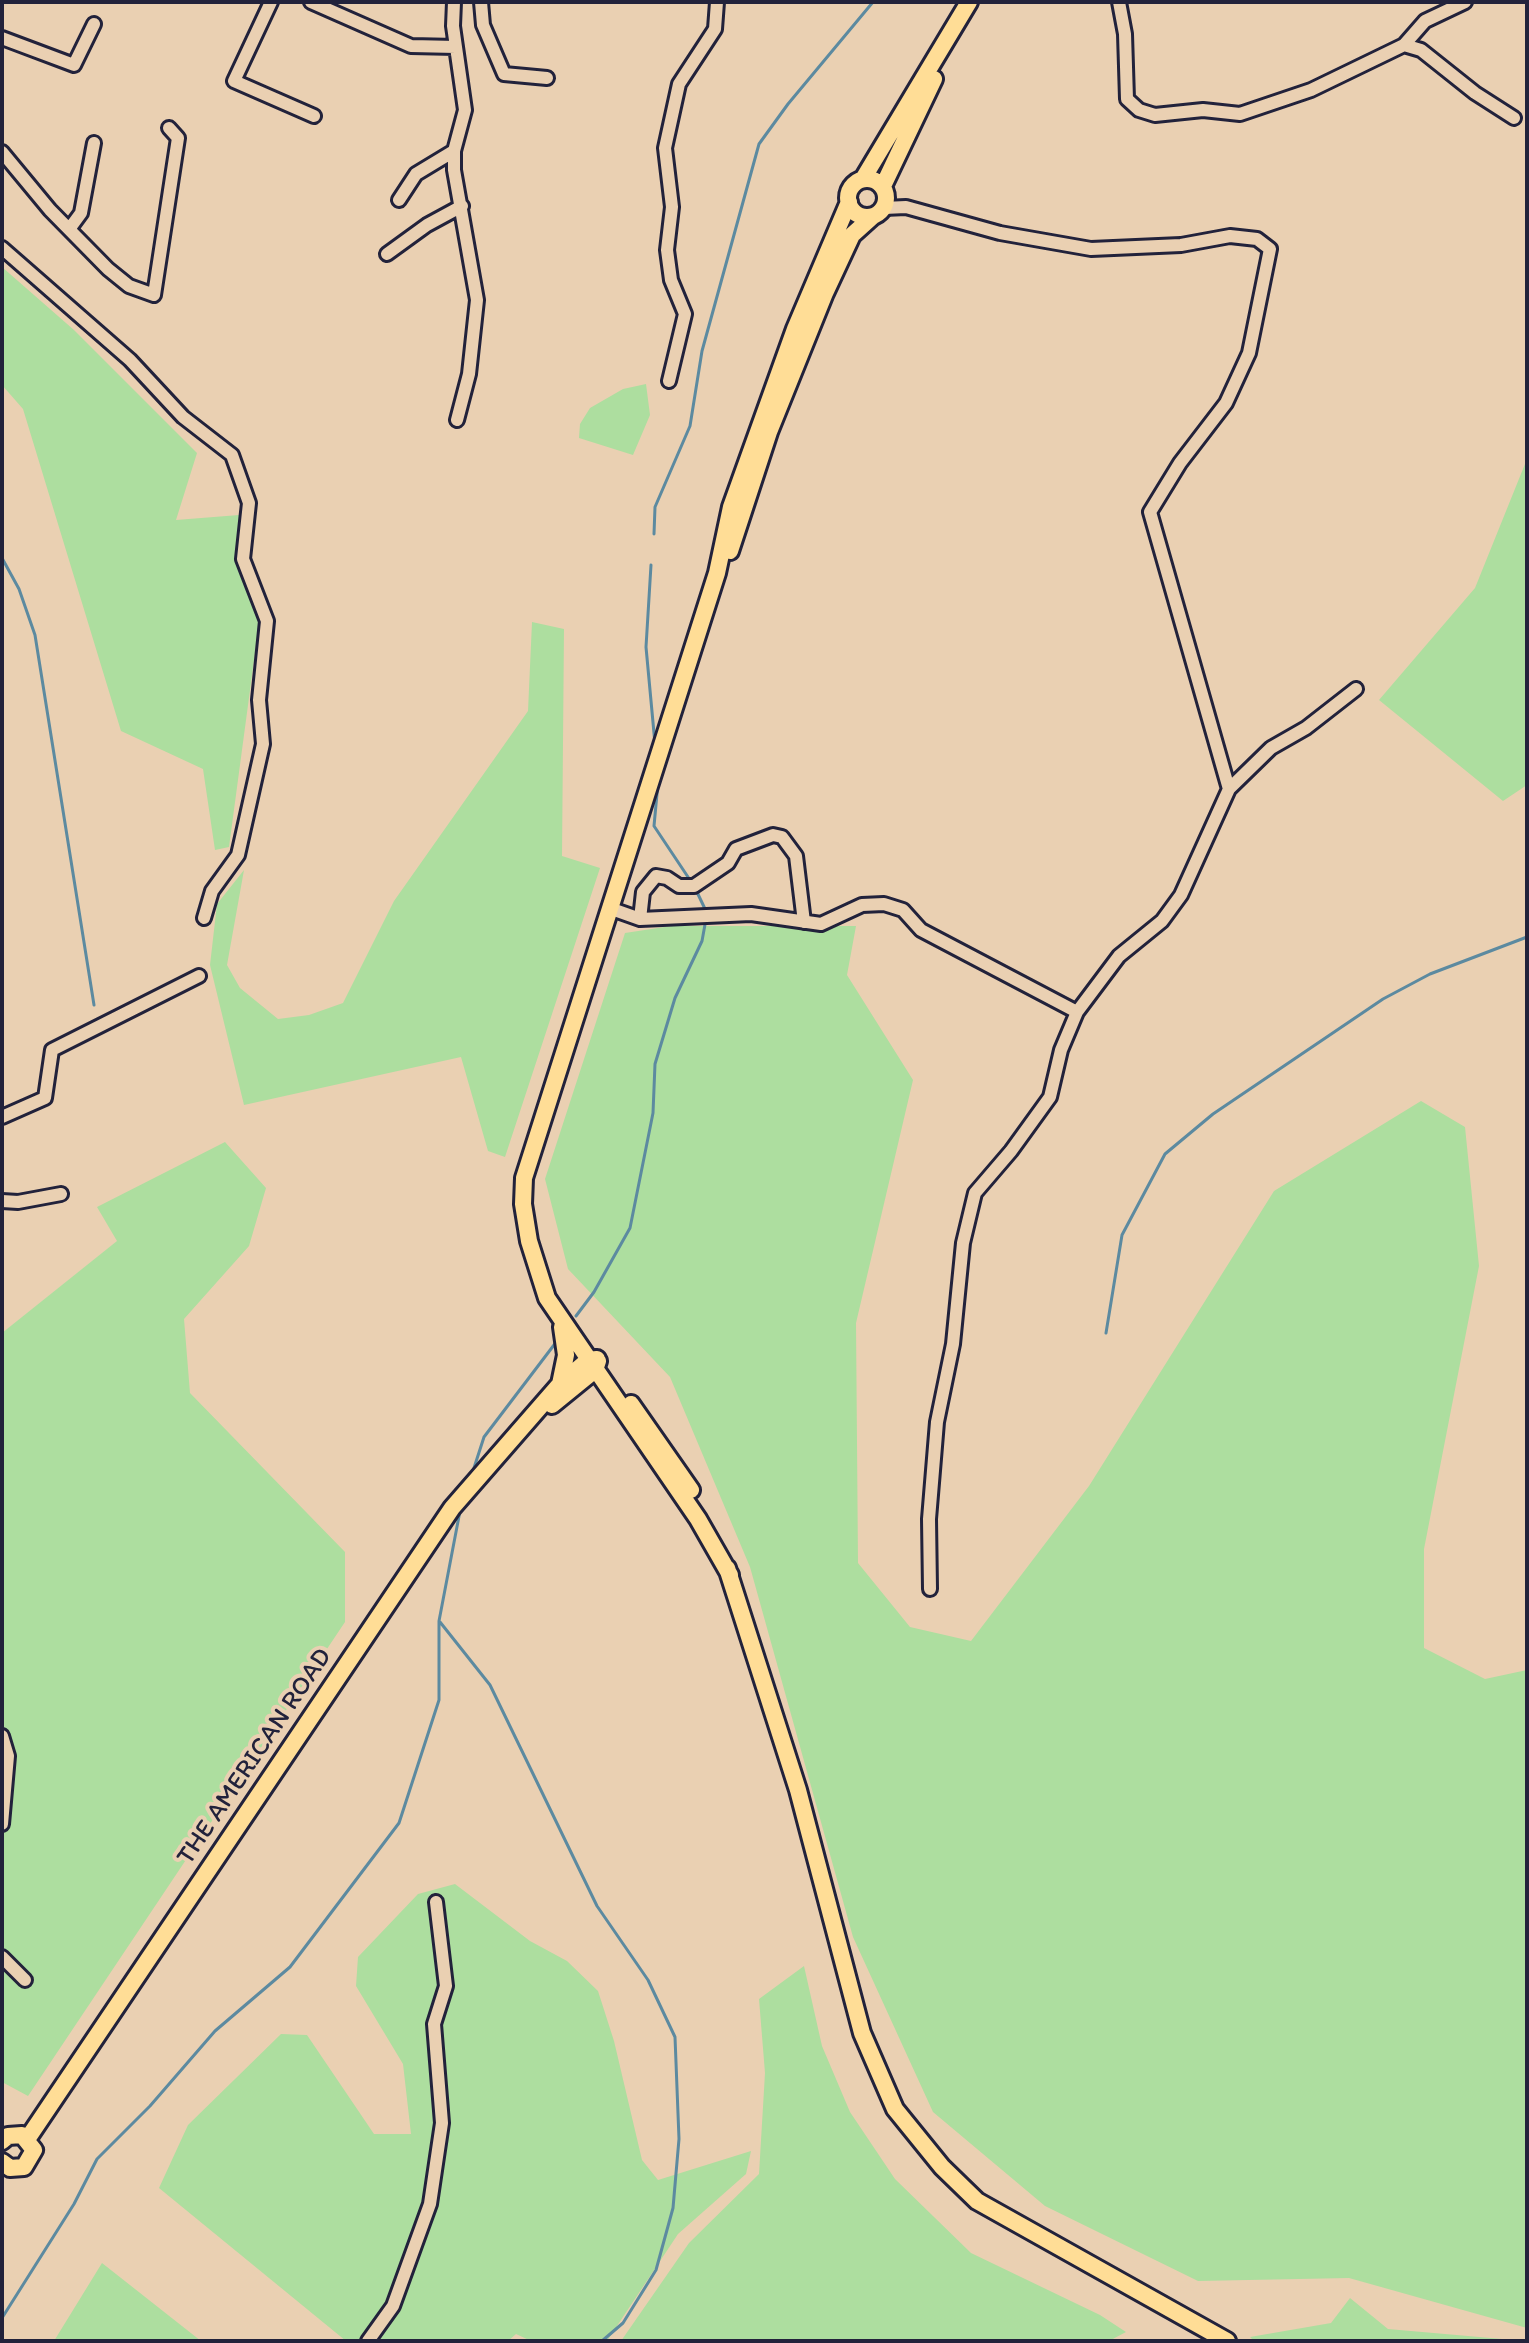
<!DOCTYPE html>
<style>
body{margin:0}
#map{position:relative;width:1529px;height:2343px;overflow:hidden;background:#ead0b2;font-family:Itim,sans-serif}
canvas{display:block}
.frame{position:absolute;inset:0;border:4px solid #22223b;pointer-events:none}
</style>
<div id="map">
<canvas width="1529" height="2343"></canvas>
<div class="frame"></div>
</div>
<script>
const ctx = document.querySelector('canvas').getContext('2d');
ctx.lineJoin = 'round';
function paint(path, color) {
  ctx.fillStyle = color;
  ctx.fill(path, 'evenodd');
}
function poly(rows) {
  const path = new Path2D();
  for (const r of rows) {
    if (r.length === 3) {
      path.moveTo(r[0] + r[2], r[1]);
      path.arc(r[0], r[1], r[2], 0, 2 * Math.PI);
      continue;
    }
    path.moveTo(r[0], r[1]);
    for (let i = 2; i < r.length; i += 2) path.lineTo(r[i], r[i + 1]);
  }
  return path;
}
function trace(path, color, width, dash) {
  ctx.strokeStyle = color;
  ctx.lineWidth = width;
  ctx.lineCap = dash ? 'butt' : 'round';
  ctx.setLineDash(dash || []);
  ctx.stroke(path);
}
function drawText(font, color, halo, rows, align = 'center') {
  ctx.font = font + ' Itim,sans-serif';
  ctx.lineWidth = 8;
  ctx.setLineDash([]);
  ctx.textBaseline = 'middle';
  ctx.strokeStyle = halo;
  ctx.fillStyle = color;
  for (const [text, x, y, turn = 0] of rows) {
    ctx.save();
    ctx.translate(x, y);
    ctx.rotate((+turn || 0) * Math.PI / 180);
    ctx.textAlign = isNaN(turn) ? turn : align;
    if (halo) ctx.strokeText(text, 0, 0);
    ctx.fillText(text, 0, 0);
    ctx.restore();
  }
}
paint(poly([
 [2,267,74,330,197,453,176,520,239,515,259,623,229,847,215,850,203,769,121,731,23,409,2,385],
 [646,384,650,415,633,455,579,438,580,424,590,408,623,389],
 [1527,459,1527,785,1503,801,1379,700,1475,588],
 [532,622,564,629,562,856,600,868,505,1157,488,1151,461,1057,244,1105,210,965,217,904,244,870,227,965,240,988,278,1019,309,1015,343,1003,394,901,528,711],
 [671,926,856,926,847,975,913,1080,856,1323,858,1563,910,1627,971,1641,1089,1486,1274,1191,1421,1101,1465,1127,1479,1266,1424,1549,1424,1648,1485,1679,1527,1670,1527,2328,1349,2278,1198,2281,1045,2206,933,2112,853,1937,750,1567,670,1377,568,1269,545,1179,625,933],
 [225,1142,266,1188,249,1246,184,1319,190,1393,345,1552,345,1622,28,2096,2,2082,2,1333,117,1241,97,1207],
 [455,1884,530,1941,567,1961,598,1991,614,2041,642,2160,658,2180,751,2151,746,2174,678,2234,607,2341,531,2341,516,2334,508,2341,346,2341,159,2188,188,2125,281,2034,307,2035,374,2134,411,2134,403,2064,356,1986,358,1957,418,1894],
 [804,1966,822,2046,850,2112,895,2179,971,2253,1100,2315,1126,2332,1109,2341,621,2341,689,2243,759,2174,765,2073,759,1999],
 [102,2263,201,2341,54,2341],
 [1350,2298,1388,2329,1525,2341,1254,2341,1250,2337,1331,2323]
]), '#adde9f');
trace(poly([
 [654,534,655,507,690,426,702,351,759,144,788,104,873,2],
 [2,558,19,589,35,635,94,1005],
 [651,565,646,647,655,744],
 [658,783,654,826,692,883],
 [696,890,706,911],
 [576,1316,594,1292,630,1228,653,1113,655,1064,675,998,702,941,706,919],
 [1106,1333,1122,1235,1165,1154,1213,1114,1383,999,1430,974,1527,937],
 [473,1471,484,1437,557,1341],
 [440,1622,490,1685,597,1906,648,1980,675,2037,679,2139,673,2208,656,2270,623,2323,602,2341],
 [2,2318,74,2204,97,2159,150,2106,215,2031,290,1967,399,1823,439,1700,439,1621,460,1511]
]), '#5c8aa0', 3);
const minor = poly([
 [271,2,234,81,314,116],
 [311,2,411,46,456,47],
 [454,2,453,26,465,110,454,151,454,170,477,300,469,374,457,420],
 [481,2,483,25,504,74,547,78],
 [1119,2,1125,34,1127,99,1139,110,1155,115,1203,110,1240,114,1311,90,1404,45,1425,21,1465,2],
 [2,38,74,65,94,24],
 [1404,45,1421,50,1475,93,1514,118],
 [2,152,50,210,108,269,129,286,154,295,178,138,169,128],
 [399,200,416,174,454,151],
 [884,208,906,207,1000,233,1091,249,1181,245,1230,236,1257,239,1270,249,1249,353,1226,403,1180,463,1150,512,1229,789,1181,895,1162,921,1119,956,1077,1012,1061,1050,1050,1097,1011,1151,975,1193,963,1243,953,1344,937,1422,929,1519,930,1589],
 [70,228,81,213,94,143],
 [2,248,130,360,183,417,232,455,249,503,243,559,267,621,259,700,263,744,238,855,212,891,204,918],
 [387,254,427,225,462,206],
 [669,381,685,314,671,280,667,250,672,207,665,148,679,84,715,29,717,2],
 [1229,789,1271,748,1306,728,1356,689],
 [609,908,640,919,751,914,821,924,862,905,884,904,903,910,921,930,1077,1012],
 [640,919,643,892,656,876,667,878,679,886,694,886,728,863,736,849,773,835,782,837,796,856,804,922],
 [2,1117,45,1098,52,1050,199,976],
 [2,1201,18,1202,61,1194],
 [2,1736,8,1756,2,1824],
 [2,1957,25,1980],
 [368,2341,393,2306,430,2204,442,2123,434,2024,446,1986,436,1902]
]);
const major = poly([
 [867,198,19],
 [863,179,969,2],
 [883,186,934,79],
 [730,551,769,432,825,293,852,235,872,217],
 [560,1384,566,1355,562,1327],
 [631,1404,691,1490],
 [552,1405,595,1370,598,1361],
 [727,1568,798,1790,862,2033,895,2109,942,2167,977,2201,1227,2341],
 [730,1575,698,1519,547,1298,529,1241,523,1204,524,1178,717,573,731,507,795,329,849,202],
 [28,2138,452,1508,560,1384,588,1360,597,1359],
 [2,2141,8,2136,22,2135,34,2150,24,2167,10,2168,2,2162]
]);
trace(minor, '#22223b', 18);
trace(major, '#22223b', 22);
trace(minor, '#ead0b2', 12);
trace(major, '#ffdd96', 16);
drawText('26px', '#22223b', '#ead0b2', [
 ["THE AMERICAN ROAD",255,1757,-56]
]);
</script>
